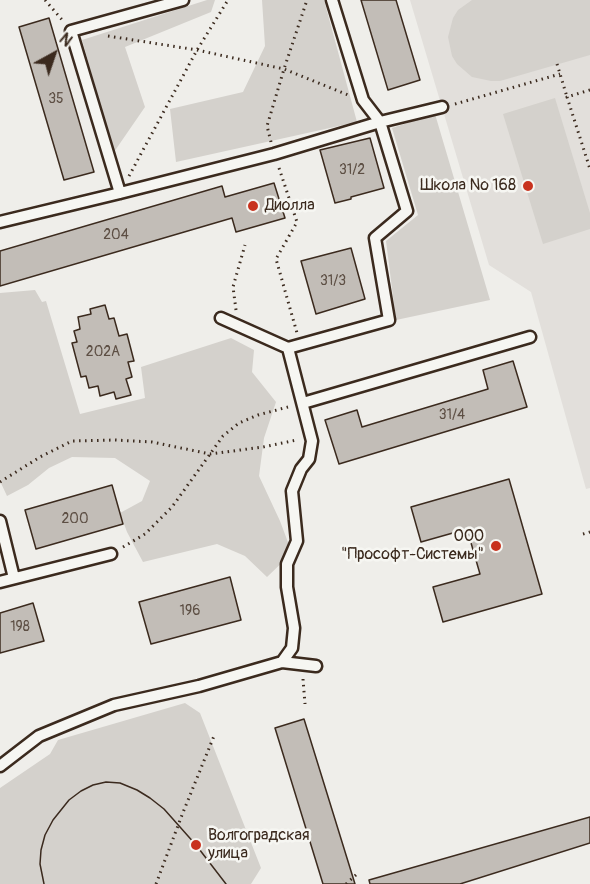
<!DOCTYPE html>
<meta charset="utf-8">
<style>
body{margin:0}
#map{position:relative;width:590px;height:884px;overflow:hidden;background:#efeeea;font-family:Pangolin,sans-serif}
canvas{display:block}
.north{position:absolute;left:24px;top:24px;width:60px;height:60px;-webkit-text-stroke:4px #f6f6f2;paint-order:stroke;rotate:40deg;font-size:16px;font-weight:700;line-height:24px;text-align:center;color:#3b2a1e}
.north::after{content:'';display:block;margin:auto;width:21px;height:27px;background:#3b2a1e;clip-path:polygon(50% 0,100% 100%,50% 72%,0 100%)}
</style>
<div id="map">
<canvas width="590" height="884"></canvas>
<div class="north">N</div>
</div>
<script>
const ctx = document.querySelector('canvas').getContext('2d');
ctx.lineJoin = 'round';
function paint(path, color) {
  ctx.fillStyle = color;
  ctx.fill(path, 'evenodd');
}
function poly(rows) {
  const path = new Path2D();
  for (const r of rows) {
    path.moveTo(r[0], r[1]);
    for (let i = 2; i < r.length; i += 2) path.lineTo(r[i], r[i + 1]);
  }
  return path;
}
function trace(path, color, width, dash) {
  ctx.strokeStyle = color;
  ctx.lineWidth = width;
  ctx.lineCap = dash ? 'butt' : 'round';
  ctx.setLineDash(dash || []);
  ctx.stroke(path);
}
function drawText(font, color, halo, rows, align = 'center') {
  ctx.font = font + ' Pangolin,sans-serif';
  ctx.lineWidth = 5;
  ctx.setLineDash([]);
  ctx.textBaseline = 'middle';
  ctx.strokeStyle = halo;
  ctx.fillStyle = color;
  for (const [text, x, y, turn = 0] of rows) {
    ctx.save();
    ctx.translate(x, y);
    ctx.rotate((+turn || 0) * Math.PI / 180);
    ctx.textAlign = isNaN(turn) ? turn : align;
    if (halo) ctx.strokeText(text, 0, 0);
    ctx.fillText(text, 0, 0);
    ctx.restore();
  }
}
paint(poly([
 [410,0,590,0,590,488,586,489,531,292,489,265]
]), '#e2dfdb');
paint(poly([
 [207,0,215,0,211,12,125,47,145,107,114,152,82,40],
 [262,0,324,0,357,122,176,162,170,109,243,92,265,46],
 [472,0,590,0,590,55,500,81,491,81,472,77,457,64,452,56,448,37,453,18,458,10],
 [555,98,590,213,590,229,543,244,503,114],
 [435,114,490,300,396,320,386,241,418,215,392,128],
 [35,290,42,302,46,301,80,414,145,398,141,367,231,338,254,350,252,372,276,402,264,438,259,476,280,521,292,553,267,577,245,556,217,544,143,562,127,532,120,513,142,501,150,481,115,458,72,457,49,468,28,485,7,496,0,481,0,293],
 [185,703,200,713,261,868,251,884,0,884,0,788,50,754,58,740]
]), '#d4d1cc');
const building = poly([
 [361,0,396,0,420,80,388,90,361,0],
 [49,18,94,172,64,180,19,27,49,18],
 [370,138,384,188,351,197,351,199,335,203,320,150,370,138],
 [274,183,285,218,236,232,232,218,0,286,0,251,222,186,225,197,274,183],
 [351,248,365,299,316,314,301,261,351,248],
 [105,305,109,319,114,318,119,336,127,334,134,361,128,362,132,377,126,379,131,395,116,399,114,392,100,396,98,386,89,388,86,376,81,377,72,343,77,342,74,331,80,329,78,317,91,314,90,309,105,305],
 [513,361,527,407,339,464,325,420,357,410,362,427,488,389,483,370,513,361],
 [509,479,542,594,443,622,433,587,480,574,467,529,421,542,411,507,509,479],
 [112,485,123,524,36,549,25,510,112,485],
 [230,577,241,620,151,644,139,602,230,577],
 [33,603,44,641,0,653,0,613,33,603],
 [304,719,355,884,323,884,275,728,304,719],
 [590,817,590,843,460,884,370,884,369,880,590,817]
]);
paint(building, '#c2bdb7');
trace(building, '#3b2a1e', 1.5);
const service = poly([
 [120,193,71,31,183,0],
 [0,222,120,193,274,154,380,122,363,100,332,0],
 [221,318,288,348],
 [303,403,530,337],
 [0,521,14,578],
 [0,582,111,554],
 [282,662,292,648,294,628,287,587,287,564,297,541,292,491,301,469,309,459,312,441,288,348,389,320,375,238,407,211,380,122,442,107],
 [0,766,39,736,114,705,199,686,282,662,316,666]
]);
trace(service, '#3b2a1e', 15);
trace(poly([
 [45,0,64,22],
 [108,36,197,50,284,69,348,95],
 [557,64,567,97],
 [590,90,567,97,590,169],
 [455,104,560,74],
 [271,142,267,126,284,69,307,0],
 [279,168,297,222,276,259,297,333],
 [129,176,197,50,228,0],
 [236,310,233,287,245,245],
 [0,482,40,457,72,441,115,440,152,442,210,454,263,447,297,440],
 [583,534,590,532],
 [123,547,145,534,172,507,223,436,239,423,258,415,288,407],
 [303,679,305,704],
 [156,884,182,815,214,736],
 [346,884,357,874]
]), '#3b2a1e', 3, [1.5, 4.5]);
trace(service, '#f6f6f2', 10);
trace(poly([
 [44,884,40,864,41,850,45,835,53,820,69,800,81,791,93,785,106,782,120,783,137,790,150,798,164,809,196,845,226,884]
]), '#3b2a1e', 1.5);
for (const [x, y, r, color] of [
 [528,186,6,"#c8321e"],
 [253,206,6,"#c8321e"],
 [496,546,6,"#c8321e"],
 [196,845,6,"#c8321e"]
]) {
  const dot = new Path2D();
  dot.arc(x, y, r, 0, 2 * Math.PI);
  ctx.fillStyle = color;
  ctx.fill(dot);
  trace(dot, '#f6f6f2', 2);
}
drawText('14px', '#5d4f44', null, [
 ["35",56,99],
 ["31/2",352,170],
 ["204",116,235],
 ["31/3",333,281],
 ["202А",103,352],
 ["31/4",452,415],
 ["200",75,519],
 ["196",190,611],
 ["198",20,627]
]);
drawText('16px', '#3b2a1e', '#f6f6f2', [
 ["Школа № 168",516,186],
 ["Диолла",265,206,"left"],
 ["ООО",484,537],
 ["\"Прософт-Системы\"",484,555],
 ["Волгоградская",208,836,"left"],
 ["улица",208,854,"left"]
], 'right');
</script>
